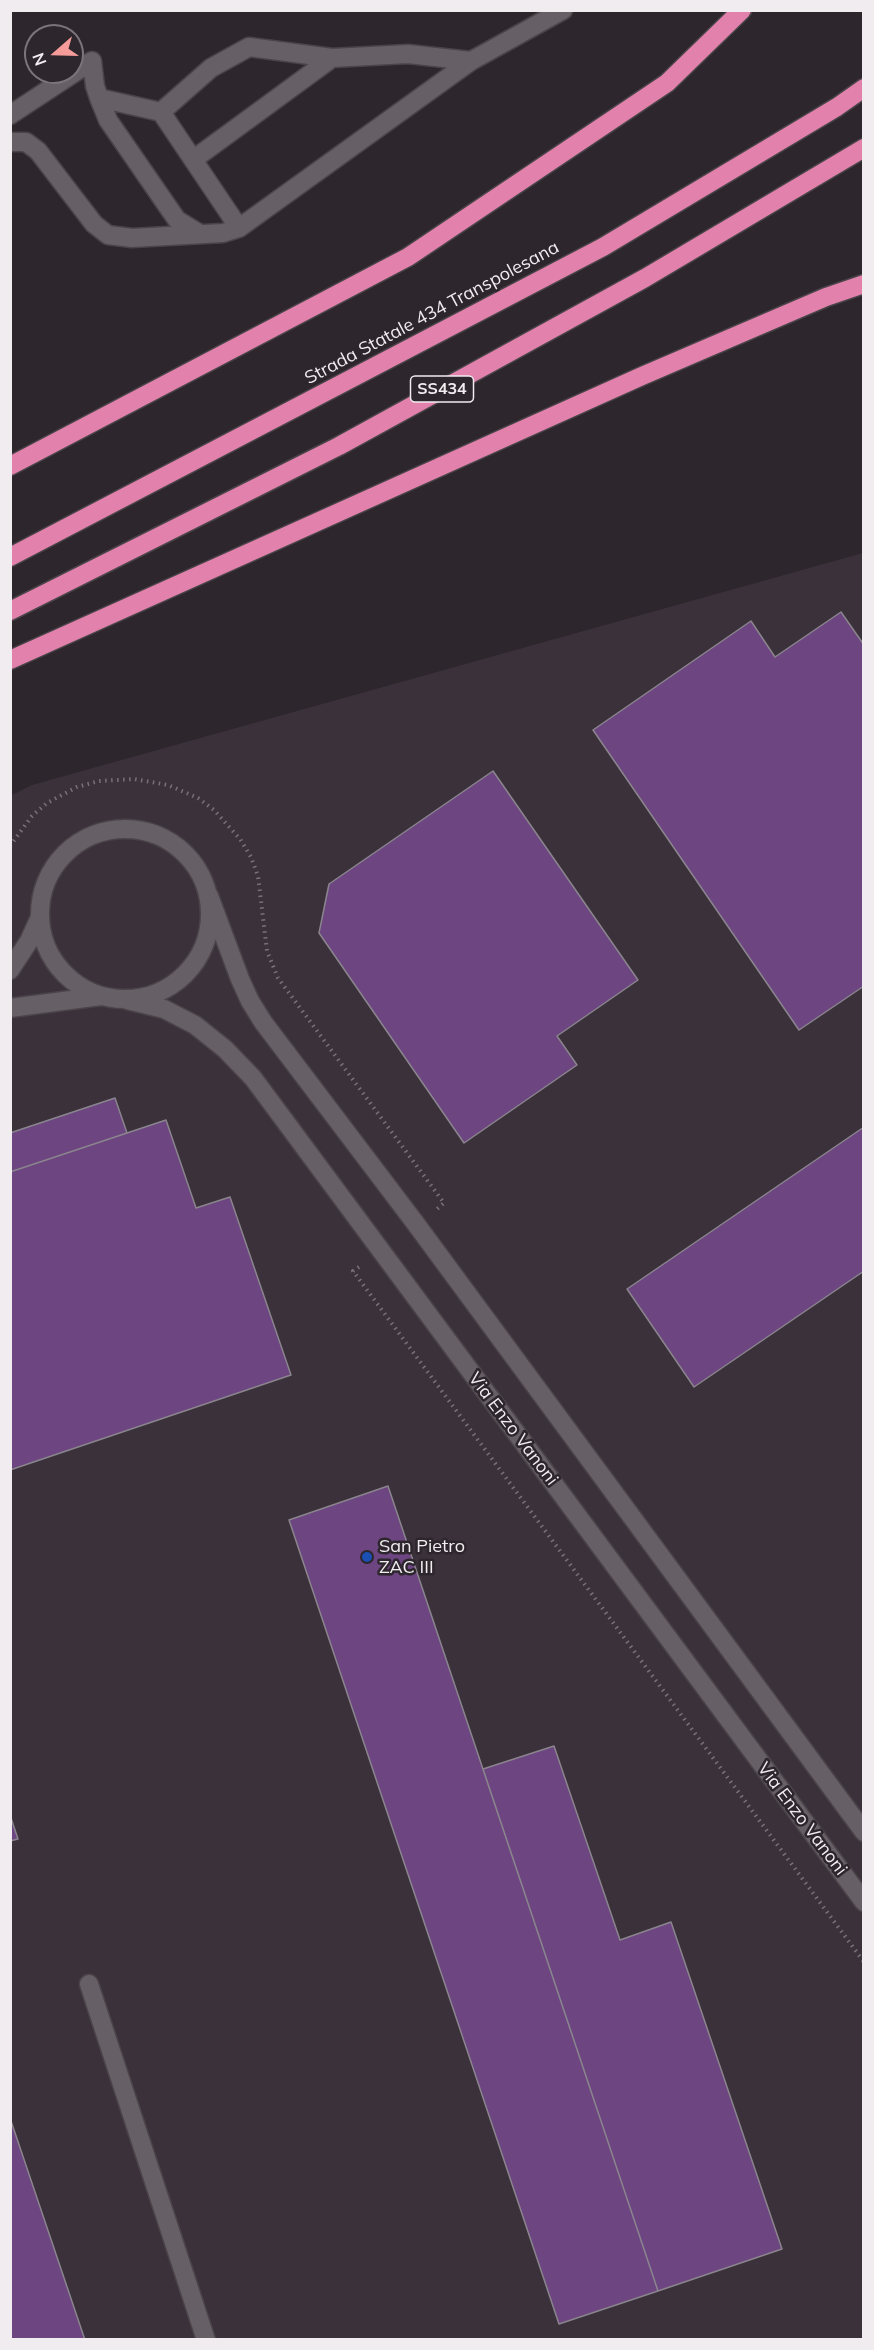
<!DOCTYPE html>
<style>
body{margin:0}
#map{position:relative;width:874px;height:2350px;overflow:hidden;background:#2d262c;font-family:Mulish,sans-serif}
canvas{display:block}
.frame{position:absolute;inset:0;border:12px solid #f0ecf0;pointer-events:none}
.north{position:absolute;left:24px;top:24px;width:60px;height:60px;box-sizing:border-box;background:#2d262c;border:2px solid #7b757a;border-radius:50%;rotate:250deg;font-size:16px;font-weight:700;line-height:24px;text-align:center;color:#f0ecf0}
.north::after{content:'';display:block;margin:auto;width:21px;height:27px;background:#f59b9a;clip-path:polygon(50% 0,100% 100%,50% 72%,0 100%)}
</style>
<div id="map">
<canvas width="874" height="2350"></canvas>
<div class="frame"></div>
<div class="north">N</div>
</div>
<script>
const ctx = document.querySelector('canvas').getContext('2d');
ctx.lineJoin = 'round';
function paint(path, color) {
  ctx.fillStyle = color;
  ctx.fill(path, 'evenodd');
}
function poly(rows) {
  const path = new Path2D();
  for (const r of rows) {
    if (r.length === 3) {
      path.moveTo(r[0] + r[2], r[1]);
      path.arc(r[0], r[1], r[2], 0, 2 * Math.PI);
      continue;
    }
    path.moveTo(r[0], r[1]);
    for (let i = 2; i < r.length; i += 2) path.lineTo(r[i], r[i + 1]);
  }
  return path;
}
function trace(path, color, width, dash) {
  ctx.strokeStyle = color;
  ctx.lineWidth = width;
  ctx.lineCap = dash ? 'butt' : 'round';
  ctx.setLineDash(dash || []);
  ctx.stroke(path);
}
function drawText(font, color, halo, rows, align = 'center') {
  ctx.font = font + ' Mulish,sans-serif';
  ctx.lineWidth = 5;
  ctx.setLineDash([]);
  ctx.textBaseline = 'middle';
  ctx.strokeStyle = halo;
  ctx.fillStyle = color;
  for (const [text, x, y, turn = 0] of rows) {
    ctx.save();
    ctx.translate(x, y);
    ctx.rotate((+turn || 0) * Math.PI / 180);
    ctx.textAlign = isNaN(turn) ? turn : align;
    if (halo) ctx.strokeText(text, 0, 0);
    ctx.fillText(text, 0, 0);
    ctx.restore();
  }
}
paint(poly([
 [863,553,863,2339,11,2339,10,796,32,785]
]), '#3b313b');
const building = poly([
 [841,612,864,645,864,986,799,1030,593,730,751,621,775,657,841,612],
 [493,771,638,980,557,1036,577,1065,464,1143,319,933,329,884,493,771],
 [115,1098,127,1133,10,1172,10,1133,115,1098],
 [166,1120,196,1208,230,1197,291,1375,10,1470,10,1172,166,1120],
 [864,1127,864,1271,694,1387,627,1289,864,1127],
 [388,1486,658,2291,559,2324,289,1520,388,1486],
 [554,1746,620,1940,671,1922,782,2249,658,2291,483,1769,554,1746],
 [10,1815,18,1839,10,1841,10,1815],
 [10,2118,85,2340,10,2340,10,2118]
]);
paint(building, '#6c4581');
trace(building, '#8a858d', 1.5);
const minor = poly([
 [99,98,108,120,177,220,200,234],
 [161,112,239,228,471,61],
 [10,115,92,61,95,86,99,98,161,112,211,68,249,47,332,58,408,54,471,61,563,10],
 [10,142,26,142,38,151,94,224,108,235,132,238,223,233,239,228],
 [194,159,332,58],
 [125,914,85],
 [209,896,240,979,250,1001,263,1022,416,1224,864,1832],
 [10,970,29,941,40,917],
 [127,1000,164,1009,195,1025,225,1049,253,1078,864,1902],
 [10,1008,101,996],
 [89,1984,206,2340]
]);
const highway = poly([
 [10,466,408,257,667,83,742,10],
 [10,557,603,247,837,107,864,88],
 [10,611,339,446,645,278,864,148],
 [10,660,642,376,826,297,864,284]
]);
trace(minor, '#4a4449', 21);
trace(highway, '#4a4449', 21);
trace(poly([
 [10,846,32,816,47,803,77,787,99,781,134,779,168,785,198,798,214,810,240,839,251,857,258,876,267,951,278,978,444,1203,437,1209],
 [359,1267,353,1271,864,1962]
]), '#787277', 4, [1.5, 4.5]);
trace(minor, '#665f66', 18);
trace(highway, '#e181ac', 18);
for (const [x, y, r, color] of [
 [367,1557,6,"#1a4fb4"]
]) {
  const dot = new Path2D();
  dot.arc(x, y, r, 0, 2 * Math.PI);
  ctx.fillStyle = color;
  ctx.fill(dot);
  trace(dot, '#2d262c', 2);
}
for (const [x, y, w] of [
 [442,389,63]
]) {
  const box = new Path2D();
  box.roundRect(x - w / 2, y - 13, w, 26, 4.5);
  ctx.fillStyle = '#2d262c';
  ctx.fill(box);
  trace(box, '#f0ecf0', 1.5);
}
drawText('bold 16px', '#f0ecf0', null, [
 ["SS434",442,389]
]);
drawText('18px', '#f0ecf0', '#2d262c', [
 ["Strada Statale 434 Transpolesana",432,313,-28],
 ["Via Enzo Vanoni",513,1429,53],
 ["Via Enzo Vanoni",802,1819,53]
]);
drawText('18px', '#f0ecf0', '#2d262c', [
 ["San Pietro",379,1547],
 ["ZAC III",379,1568]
], 'left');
</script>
